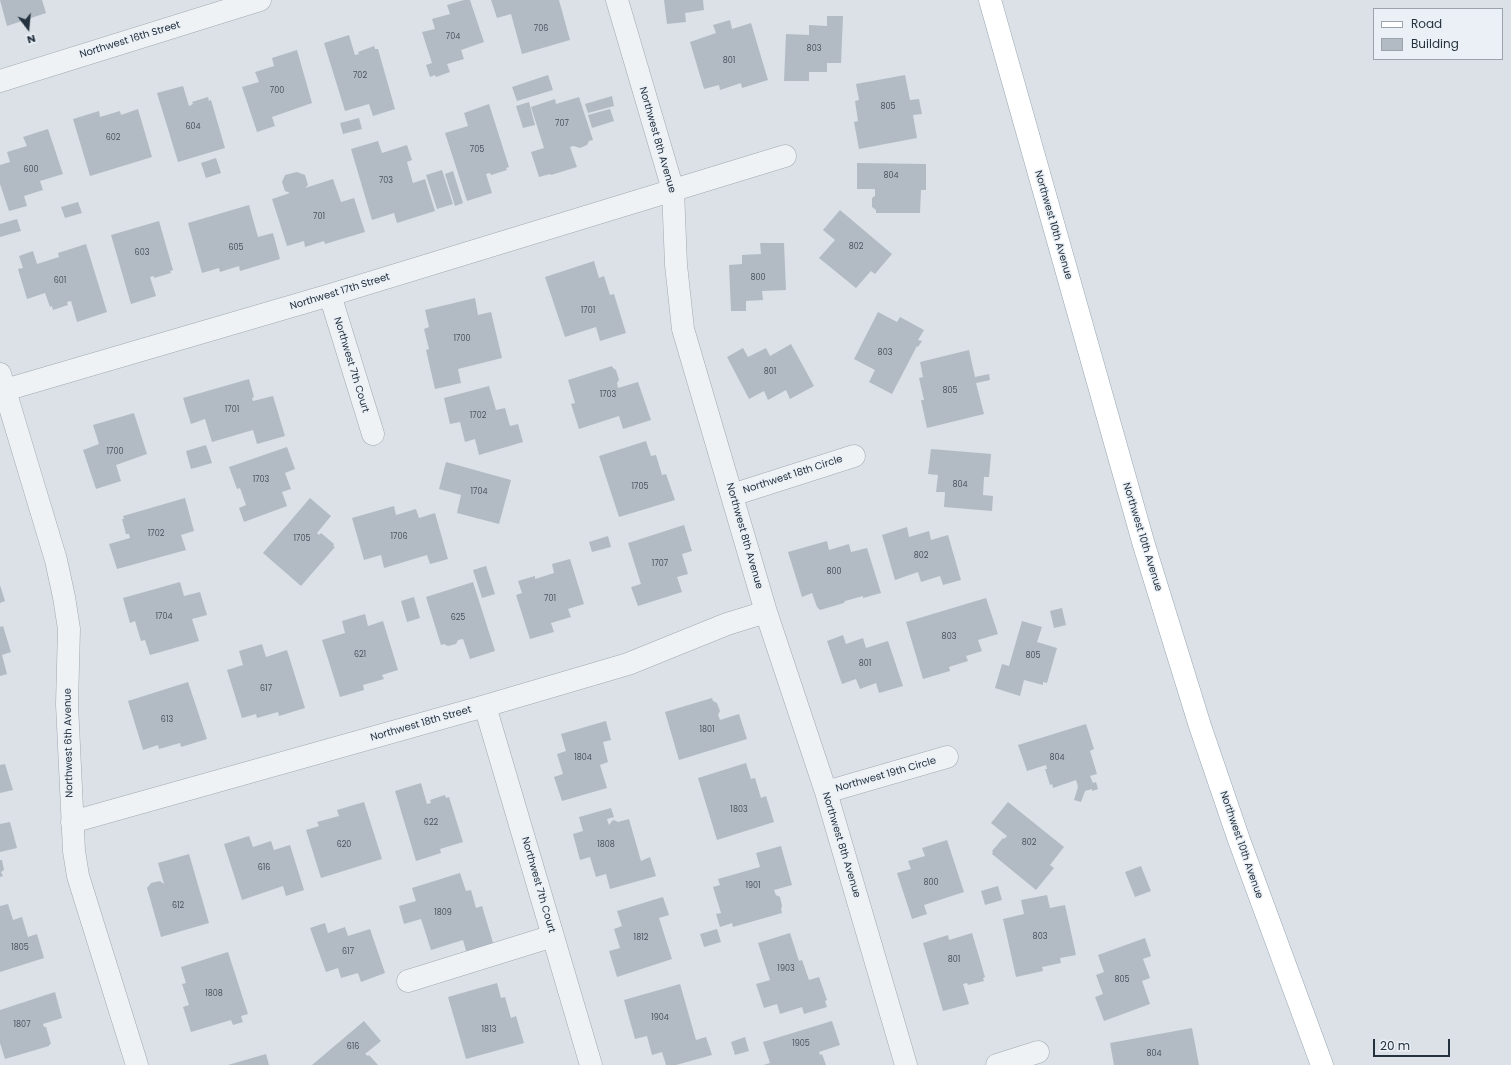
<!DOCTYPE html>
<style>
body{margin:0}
#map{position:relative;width:1511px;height:1065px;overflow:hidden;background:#dbe1e7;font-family:Poppins,sans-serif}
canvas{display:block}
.legend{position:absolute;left:1373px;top:8px;width:130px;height:52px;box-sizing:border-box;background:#eaf0f5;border:1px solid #9ba4ac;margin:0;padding:5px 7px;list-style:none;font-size:12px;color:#24313e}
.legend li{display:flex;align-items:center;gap:8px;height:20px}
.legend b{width:20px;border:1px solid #9ba4ac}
.north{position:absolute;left:8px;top:8px;width:40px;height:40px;-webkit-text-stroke:3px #eaf0f5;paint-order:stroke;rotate:164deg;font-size:11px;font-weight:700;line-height:16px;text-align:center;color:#24313e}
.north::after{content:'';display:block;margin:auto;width:14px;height:18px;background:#24313e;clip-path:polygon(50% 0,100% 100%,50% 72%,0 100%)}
.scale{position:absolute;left:1373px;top:1039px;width:77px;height:18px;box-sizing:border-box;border:2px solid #24313e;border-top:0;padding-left:5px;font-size:12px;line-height:14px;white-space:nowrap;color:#24313e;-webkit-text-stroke:3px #eaf0f5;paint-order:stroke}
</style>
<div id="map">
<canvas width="1511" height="1065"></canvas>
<ul class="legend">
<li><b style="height:5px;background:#fff"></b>Road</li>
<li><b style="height:11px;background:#b2bbc4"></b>Building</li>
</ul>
<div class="north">N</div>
<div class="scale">20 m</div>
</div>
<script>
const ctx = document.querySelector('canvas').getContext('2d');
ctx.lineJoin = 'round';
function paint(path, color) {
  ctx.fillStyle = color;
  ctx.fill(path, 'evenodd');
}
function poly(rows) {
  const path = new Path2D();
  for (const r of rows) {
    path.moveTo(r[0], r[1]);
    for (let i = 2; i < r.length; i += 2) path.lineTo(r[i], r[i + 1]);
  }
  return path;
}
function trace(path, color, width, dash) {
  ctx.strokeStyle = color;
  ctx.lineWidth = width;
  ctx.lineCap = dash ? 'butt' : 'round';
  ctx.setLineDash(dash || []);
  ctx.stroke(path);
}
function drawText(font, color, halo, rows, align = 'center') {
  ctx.font = font + ' Poppins,sans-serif';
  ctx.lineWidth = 3;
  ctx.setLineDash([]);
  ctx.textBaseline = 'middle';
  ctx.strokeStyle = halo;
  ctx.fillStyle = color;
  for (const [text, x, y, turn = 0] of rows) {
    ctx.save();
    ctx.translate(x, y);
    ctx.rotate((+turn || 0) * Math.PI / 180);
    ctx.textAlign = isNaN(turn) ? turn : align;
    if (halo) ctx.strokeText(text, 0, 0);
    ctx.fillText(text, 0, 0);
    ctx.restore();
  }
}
paint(poly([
 [0,0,42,0,46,13,7,26],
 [464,0,470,0,484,42,461,50,464,59,447,64,450,72,436,77,435,75,430,77,426,65,432,63,422,32,435,29,432,19,450,14,447,5],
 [491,0,559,0,570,40,522,54,511,14,497,18],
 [664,0,703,0,704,10,685,13,686,22,667,24],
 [827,16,843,16,841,63,827,63,827,72,809,72,809,81,784,81,786,34,809,35,809,25,827,26],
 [730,20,732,29,751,23,768,80,742,88,741,83,720,90,719,85,704,89,690,42,716,33,713,25],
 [349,35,355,55,359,54,358,52,374,46,375,49,378,49,395,109,373,116,369,104,345,111,324,43],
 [297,50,312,103,272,117,275,126,257,132,242,87,259,82,255,72,274,66,272,58],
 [548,75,553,90,517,101,512,87],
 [905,75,910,100,919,99,922,114,913,115,917,138,859,149,854,122,858,121,855,101,859,100,856,84],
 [183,86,189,106,193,104,192,102,208,97,209,101,211,100,225,148,178,162,157,93],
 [612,96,614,106,588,113,585,104],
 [579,97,593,140,589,141,587,145,580,148,574,146,570,147,577,167,551,175,550,174,539,177,531,152,544,148,531,107,555,99,556,104],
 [529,102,535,125,523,128,516,106],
 [489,104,509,167,506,168,507,170,491,175,490,173,486,174,492,193,467,201,445,133,468,126,464,113],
 [138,109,152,157,90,176,73,119,99,111,100,117,120,111,121,115],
 [610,109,614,121,592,128,588,115],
 [359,118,362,129,343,134,340,123],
 [48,129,63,174,40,181,43,190,24,196,27,206,9,211,0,184,0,165,10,162,7,152,27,146,23,137],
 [378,141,382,153,407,145,412,160,407,162,413,183,425,179,435,211,397,223,394,213,372,220,351,149],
 [216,158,221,173,206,178,201,163],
 [857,163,926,164,926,190,921,190,920,213,876,213,876,210,872,207,872,198,875,196,875,189,857,189],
 [442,170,453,204,437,209,426,175],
 [453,171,463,203,455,206,445,174],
 [297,172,305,175,308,185,305,188,333,179,341,202,354,198,365,232,325,244,324,241,305,247,304,241,287,246,272,199,290,193,285,191,282,182,285,175],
 [78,202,82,213,65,218,61,207],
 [249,205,258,237,273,233,280,259,240,271,239,266,220,272,219,268,202,273,188,223],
 [840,210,892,254,875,274,871,271,856,288,819,258,835,240,823,230],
 [17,219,21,231,0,237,0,224],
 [159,221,173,270,170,271,171,273,154,278,154,276,150,277,156,296,131,304,111,235],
 [760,243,784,243,786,290,762,291,763,300,746,301,746,311,731,311,729,265,742,264,742,255,761,254],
 [86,244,107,312,77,322,71,301,67,302,68,305,53,310,52,306,50,307,45,293,27,299,18,269,23,268,19,256,33,251,37,264,59,257,58,253],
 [594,261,599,278,604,276,610,295,614,294,626,333,600,341,596,327,565,337,545,277],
 [475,298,478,315,491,312,502,358,458,369,461,383,435,389,426,350,429,349,424,329,429,327,425,310],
 [878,312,897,322,900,317,924,330,918,340,922,341,918,347,917,346,892,394,869,382,875,370,854,359],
 [791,344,814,386,790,399,786,390,768,400,764,391,749,399,727,357,743,348,748,357,766,348,770,356],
 [969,350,975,377,989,374,990,380,976,383,984,414,927,428,921,400,924,400,919,378,923,377,920,362],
 [612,366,613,368,616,370,619,380,617,383,618,388,638,382,651,420,623,429,619,416,579,429,571,404,575,403,568,380],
 [249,379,254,397,252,398,253,401,273,396,285,436,257,444,253,430,212,442,205,419,191,424,183,398],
 [489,386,496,410,505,408,510,426,518,424,523,442,479,455,475,439,465,442,460,422,450,424,444,398],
 [134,413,147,454,116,465,121,481,96,489,83,450,99,444,93,425],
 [646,441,651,456,656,455,662,475,666,474,675,500,619,517,599,456],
 [206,445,212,463,191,469,186,451],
 [287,447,295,469,285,473,291,489,282,492,287,506,244,522,239,508,246,505,240,488,237,489,229,467],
 [931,449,991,454,989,477,984,477,983,495,993,496,992,511,944,507,945,492,936,492,938,475,928,474],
 [446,462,511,480,499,524,457,513,461,495,439,489],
 [185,498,194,531,181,535,186,550,117,569,109,544,130,538,129,534,126,534,122,519,124,519,123,516],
 [310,498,331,516,317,533,319,535,321,533,334,544,333,546,335,547,301,586,263,553],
 [394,506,396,515,416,509,419,518,435,513,448,559,430,564,427,555,384,568,381,555,364,560,352,518],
 [684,525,692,551,682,554,688,574,677,577,682,592,638,606,631,587,641,584,628,543],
 [907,527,909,537,929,531,931,540,948,535,961,580,943,585,940,576,921,582,918,572,895,580,882,535],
 [608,536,611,547,592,552,589,542],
 [827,541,829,550,849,544,851,552,867,548,881,593,863,598,863,596,845,601,844,603,820,610,817,607,812,593,802,597,788,552],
 [570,559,584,604,568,609,571,617,551,623,554,632,530,639,516,595,522,593,518,581,535,576,535,579,554,573,552,564],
 [486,566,495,594,482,598,473,570],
 [180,582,184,596,200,592,207,615,192,619,199,641,150,655,145,640,141,641,135,621,130,623,123,598],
 [473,582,495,651,470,659,463,639,458,640,456,644,448,646,444,644,441,645,426,597],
 [0,585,5,601,0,603],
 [414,597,420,618,407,622,401,601],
 [986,598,998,634,978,640,982,651,966,656,968,661,949,667,950,671,923,679,906,622],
 [1062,608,1066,625,1054,628,1050,611],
 [365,614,368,626,383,621,398,670,382,675,384,679,363,685,364,690,340,697,322,640,345,633,342,621],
 [1022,621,1042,627,1037,642,1057,648,1047,683,1043,682,1043,685,1024,680,1020,696,995,688,1002,664,1009,666],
 [3,626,11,652,2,655,7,674,0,676,0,627],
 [843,635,846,644,863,638,866,648,888,641,903,686,879,693,876,683,860,689,856,679,842,684,827,641],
 [262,644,266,657,287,650,305,708,279,716,278,712,257,718,256,714,242,718,227,670,243,665,239,651],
 [188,682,207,739,181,747,180,743,159,749,158,745,143,750,128,701],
 [712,698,713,701,717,703,720,711,718,715,720,720,739,714,747,739,679,760,665,712],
 [606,721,611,740,603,742,608,762,600,765,607,788,562,801,554,777,563,774,557,754,566,751,561,734],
 [1086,724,1094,749,1090,751,1097,774,1090,776,1093,783,1096,782,1098,789,1092,791,1092,789,1085,791,1081,802,1074,800,1078,787,1076,780,1053,788,1052,784,1050,785,1045,769,1047,769,1046,765,1027,771,1018,745],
 [746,763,751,779,755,778,761,798,766,796,774,822,717,840,698,778],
 [5,764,13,790,0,793,0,765],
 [421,783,427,804,431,803,430,800,445,795,446,798,449,797,463,842,440,849,441,853,416,861,395,791],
 [364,802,382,859,321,878,306,830,319,826,317,822,339,816,337,810],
 [1008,802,1064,847,1050,865,1054,868,1036,890,992,854,993,852,992,851,1003,838,1004,839,1007,836,991,823],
 [611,808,614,817,607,819,609,825,612,821,614,820,618,822,629,819,641,861,650,857,656,876,610,889,606,874,596,877,590,857,580,860,573,834,583,831,579,817],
 [10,822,17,848,0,852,0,824],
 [249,836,253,847,271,841,274,850,290,845,304,890,286,896,283,886,242,900,224,844],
 [947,840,964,892,924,905,927,914,912,919,897,873,911,869,908,861,925,856,922,848],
 [781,846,792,885,774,890,776,895,780,897,782,906,781,909,782,913,733,927,732,923,720,927,716,914,721,913,713,887,720,885,718,879,760,867,756,853],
 [189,854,209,923,161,937,147,888,151,883,160,881,164,884,158,863],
 [0,860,2,860,4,870,1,872,3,876,0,877],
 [1141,866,1151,891,1135,897,1125,872],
 [460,873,466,891,471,890,476,908,482,906,494,946,467,954,463,940,431,950,421,919,404,924,399,906,416,901,412,888],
 [998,886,1002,900,985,905,981,891],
 [1047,895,1050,908,1065,905,1076,955,1060,958,1061,963,1042,967,1043,971,1016,977,1003,919,1024,914,1021,900],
 [663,897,669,915,659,918,672,959,617,977,609,951,620,948,614,929,622,926,617,911],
 [8,904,13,920,22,917,28,937,37,934,44,958,0,972,0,906],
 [325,923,328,933,345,927,348,936,370,929,385,973,361,982,358,973,341,978,338,968,326,972,310,928],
 [717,929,721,942,704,947,700,934],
 [790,933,799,961,802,960,809,980,819,977,827,1000,825,1001,827,1007,804,1014,802,1007,780,1014,777,1004,764,1008,756,984,770,980,758,943],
 [972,933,985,977,983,978,984,981,968,985,967,983,963,984,969,1004,943,1011,923,943,948,935,949,940],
 [1145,938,1151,956,1143,959,1150,978,1142,981,1150,1004,1104,1021,1095,997,1103,994,1096,975,1104,972,1098,955],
 [228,952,248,1014,241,1016,243,1022,233,1025,231,1020,191,1032,183,1007,189,1005,182,984,186,983,181,967],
 [497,983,501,998,505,997,511,1018,516,1016,524,1043,466,1059,448,997],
 [680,984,696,1040,706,1037,712,1055,676,1065,666,1065,662,1052,652,1055,647,1036,635,1039,624,1000],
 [55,992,62,1018,43,1024,44,1027,46,1027,51,1044,49,1045,49,1046,5,1059,0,1043,0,1010],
 [364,1021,381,1041,365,1054,368,1056,369,1055,378,1065,312,1065],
 [832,1021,840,1045,819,1052,820,1055,822,1054,826,1065,763,1065,770,1063,763,1042],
 [1192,1028,1199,1065,1114,1065,1110,1043],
 [745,1037,749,1051,735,1055,731,1042],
 [266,1054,269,1065,228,1065]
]), '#b2bbc4');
const minor = poly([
 [617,0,673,190,676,265,683,329,766,612,826,792,906,1065],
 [0,81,260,0],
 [330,295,373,434],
 [0,374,56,560,64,597,69,629,67,704,74,851,78,876,137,1065],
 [5,390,330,295,785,156],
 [732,495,854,456],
 [485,706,591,1065],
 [826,792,947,757],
 [72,822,485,706,628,664,727,624,766,612],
 [408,981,553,936],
 [997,1065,1038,1052]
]);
const major = poly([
 [990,0,1144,545,1200,726,1239,840,1322,1065]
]);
trace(minor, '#a0a9b1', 23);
trace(major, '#99a8b4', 23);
trace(minor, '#eef2f5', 22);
trace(major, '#fff', 22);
drawText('8px', '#485460', null, [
 ["706",541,29],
 ["704",453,37],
 ["803",814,49],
 ["801",729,61],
 ["702",360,76],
 ["700",277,91],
 ["805",888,107],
 ["707",562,124],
 ["604",193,127],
 ["602",113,138],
 ["705",477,150],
 ["600",31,170],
 ["804",891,176],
 ["703",386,181],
 ["701",319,217],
 ["802",856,247],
 ["605",236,248],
 ["603",142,253],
 ["800",758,278],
 ["601",60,281],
 ["1701",588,311],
 ["1700",462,339],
 ["803",885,353],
 ["801",770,372],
 ["805",950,391],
 ["1703",608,395],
 ["1701",232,410],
 ["1702",478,416],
 ["1700",115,452],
 ["1703",261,480],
 ["804",960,485],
 ["1705",640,487],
 ["1704",479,492],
 ["1702",156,534],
 ["1706",399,537],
 ["1705",302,539],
 ["802",921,556],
 ["1707",660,564],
 ["800",834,572],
 ["701",550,599],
 ["1704",164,617],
 ["625",458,618],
 ["803",949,637],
 ["621",360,655],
 ["805",1033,656],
 ["801",865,664],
 ["617",266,689],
 ["613",167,720],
 ["1801",707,730],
 ["1804",583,758],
 ["804",1057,758],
 ["1803",739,810],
 ["622",431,823],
 ["802",1029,843],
 ["620",344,845],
 ["1808",606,845],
 ["616",264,868],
 ["800",931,883],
 ["1901",753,886],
 ["612",178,906],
 ["1809",443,913],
 ["803",1040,937],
 ["1812",641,938],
 ["1805",20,948],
 ["617",348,952],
 ["801",954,960],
 ["1903",786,969],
 ["805",1122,980],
 ["1808",214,994],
 ["1904",660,1018],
 ["1807",22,1025],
 ["1813",489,1030],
 ["1905",801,1044],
 ["616",353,1047],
 ["804",1154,1054]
]);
drawText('10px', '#24313e', '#eaf0f5', [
 ["Northwest 16th Street",130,40,-17],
 ["Northwest 8th Avenue",657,140,74],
 ["Northwest 10th Avenue",1053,225,74],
 ["Northwest 17th Street",340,292,-17],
 ["Northwest 7th Court",351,365,73],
 ["Northwest 18th Circle",793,475,-18],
 ["Northwest 8th Avenue",744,536,74],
 ["Northwest 10th Avenue",1142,537,73],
 ["Northwest 18th Street",421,724,-16],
 ["Northwest 6th Avenue",69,743,-91],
 ["Northwest 19th Circle",886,775,-16],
 ["Northwest 8th Avenue",841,845,73],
 ["Northwest 10th Avenue",1241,845,71],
 ["Northwest 7th Court",538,885,74]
]);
</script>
